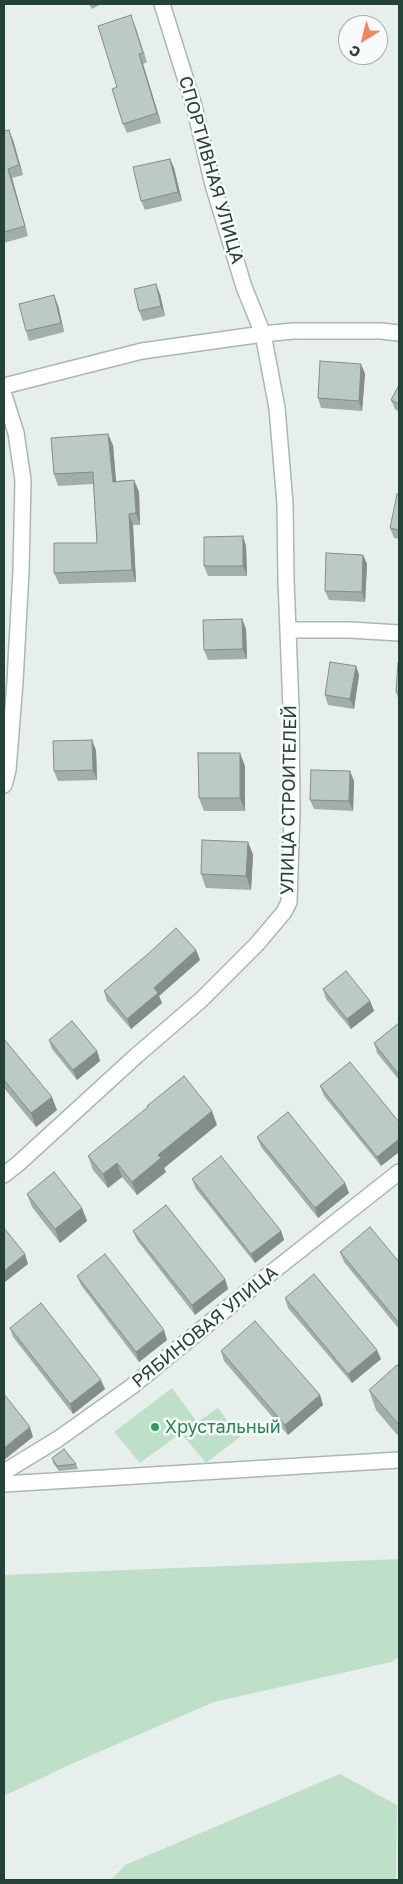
<!DOCTYPE html>
<meta charset="utf-8">
<style>
body{margin:0}
#map{position:relative;width:403px;height:1884px;overflow:hidden;background:#e6efeb;font-family:"Golos Text",sans-serif}
canvas{display:block}
.frame{position:absolute;inset:0;border:5px solid #24423a;pointer-events:none}
.north{position:absolute;left:338px;top:15px;width:50px;height:50px;box-sizing:border-box;background:#f7fbf9;border:1px solid #a3b1ad;border-radius:50%;rotate:216deg;font-size:14px;font-weight:700;line-height:20px;text-align:center;color:#24423a}
.north::after{content:'';display:block;margin:auto;width:18px;height:22px;background:#f4845f;clip-path:polygon(50% 0,100% 100%,50% 72%,0 100%)}
</style>
<div id="map">
<canvas width="403" height="1884"></canvas>
<div class="frame"></div>
<div class="north">С</div>
</div>
<script>
const ctx = document.querySelector('canvas').getContext('2d');
ctx.lineJoin = 'round';
function paint(path, color) {
  ctx.fillStyle = color;
  ctx.fill(path, 'evenodd');
}
function poly(rows) {
  const path = new Path2D();
  for (const r of rows) {
    path.moveTo(r[0], r[1]);
    for (let i = 2; i < r.length; i += 2) path.lineTo(r[i], r[i + 1]);
  }
  return path;
}
function trace(path, color, width, dash) {
  ctx.strokeStyle = color;
  ctx.lineWidth = width;
  ctx.lineCap = dash ? 'butt' : 'round';
  ctx.setLineDash(dash || []);
  ctx.stroke(path);
}
function drawText(font, color, halo, rows, align = 'center') {
  ctx.font = font + ' "Golos Text",sans-serif';
  ctx.lineWidth = 5;
  ctx.setLineDash([]);
  ctx.textBaseline = 'middle';
  ctx.strokeStyle = halo;
  ctx.fillStyle = color;
  for (const [text, x, y, turn = 0] of rows) {
    ctx.save();
    ctx.translate(x, y);
    ctx.rotate((+turn || 0) * Math.PI / 180);
    ctx.textAlign = isNaN(turn) ? turn : align;
    if (halo) ctx.strokeText(text, 0, 0);
    ctx.fillText(text, 0, 0);
    ctx.restore();
  }
}
paint(poly([
 [172,1388,197,1422,218,1408,240,1437,206,1463,181,1433,140,1463,114,1432],
 [399,1559,399,1657,391,1662,214,1702,69,1765,4,1796,4,1575],
 [340,1774,397,1805,396,1880,111,1880,125,1865]
]), '#bfe0c8');
const minor = poly([
 [4,386,142,351,263,334,293,331,381,331,399,333],
 [4,395,16,433,23,480,21,571,15,682,8,770,4,785],
 [288,630,350,630,399,633],
 [4,1175,19,1163,136,1056,201,1000,257,944,284,912,289,902,292,811,291,708,286,580,285,504,277,408,263,334,244,287,213,185,194,106,162,4],
 [4,1472,58,1439,131,1387,252,1288,399,1172],
 [4,1484,399,1460]
]);
trace(minor, '#a8b8b2', 18);
trace(minor, '#fff', 15);
paint(poly([
 [89,4,101,4,92,9],
 [135,25,147,62,143,64,161,123,127,133,123,124,117,87],
 [4,131,13,140,23,175,12,178,28,236,4,243],
 [170,159,174,168,182,201,145,210,141,201],
 [160,294,165,316,143,321,139,311],
 [58,305,64,332,29,341,26,331],
 [361,364,365,374,362,411,321,408,318,398],
 [399,385,399,412,395,409,391,400],
 [113,445,116,481,134,480,139,492,140,525,133,525,136,582,59,584,54,573,97,543,93,484,58,486,54,474],
 [399,495,399,539,394,538,390,528],
 [246,546,247,576,208,576,204,566],
 [363,555,367,564,365,602,329,600,325,591],
 [242,619,246,629,247,659,208,660,204,650],
 [399,663,399,701,396,692],
 [356,666,359,675,354,709,328,705,325,695],
 [96,750,97,780,58,781,54,771],
 [245,766,245,811,204,811,199,798],
 [354,781,353,811,314,809,310,800],
 [248,842,253,855,251,890,206,888,201,874],
 [196,950,200,960,159,996,162,1003,131,1029,107,1001,104,991],
 [323,989,370,1001,374,1011,351,1029,326,999],
 [399,1023,399,1080,377,1053,374,1043],
 [4,1040,57,1110,36,1127,4,1088],
 [49,1040,97,1051,100,1061,77,1080,52,1049],
 [320,1086,399,1122,399,1152,381,1166,324,1096],
 [217,1125,164,1168,166,1172,137,1195,122,1177,108,1188,93,1170,88,1156],
 [257,1137,345,1183,349,1193,318,1218,261,1147],
 [192,1179,281,1231,284,1240,255,1263,196,1189],
 [27,1194,82,1208,87,1221,60,1243,32,1207],
 [133,1231,225,1279,228,1289,195,1315,137,1240],
 [340,1252,399,1262,399,1329,344,1262],
 [77,1276,167,1340,139,1362,81,1285],
 [285,1298,381,1359,352,1383,288,1308],
 [10,1328,105,1389,73,1414,13,1337],
 [221,1351,320,1395,323,1405,288,1435,224,1361],
 [399,1367,399,1437,376,1410,369,1390],
 [52,1458,76,1464,78,1469,59,1471,53,1463]
]), '#a1aea9');
paint(poly([
 [139,54,143,64,161,123,157,113],
 [9,130,13,140,23,175,19,165],
 [170,159,174,168,182,201,178,192],
 [8,169,12,178,28,236,25,226],
 [156,284,160,294,165,316,161,306],
 [54,295,58,305,64,332,61,323],
 [361,364,365,374,362,411,359,401],
 [108,434,113,445,117,493,113,482],
 [134,480,139,492,140,525,136,513],
 [129,514,133,525,136,582,132,570],
 [243,536,246,546,247,576,243,566],
 [363,555,367,564,365,602,362,592],
 [242,619,246,629,247,659,243,649],
 [356,666,359,675,354,709,350,699],
 [92,740,96,750,97,780,93,770],
 [240,753,245,766,245,811,240,798],
 [350,771,354,781,353,811,349,801],
 [248,842,253,855,251,890,246,876],
 [196,950,200,960,159,996,162,1003,131,1029,127,1019,154,988],
 [370,1001,374,1011,351,1029,347,1019],
 [97,1051,100,1061,77,1080,73,1070],
 [52,1097,57,1110,36,1127,31,1113],
 [212,1111,217,1125,164,1168,166,1172,137,1195,132,1182,158,1155],
 [399,1139,399,1152,381,1166,377,1157],
 [117,1163,122,1177,108,1188,103,1174],
 [345,1183,349,1193,318,1218,315,1208],
 [82,1208,87,1221,60,1243,55,1229],
 [281,1231,284,1240,255,1263,251,1254],
 [25,1254,28,1264,5,1282,4,1279,4,1271],
 [225,1279,228,1289,195,1315,192,1305],
 [164,1330,167,1340,139,1362,136,1352],
 [377,1350,381,1359,352,1383,348,1374],
 [101,1380,105,1389,73,1414,70,1404],
 [320,1395,323,1405,288,1435,285,1425],
 [30,1427,33,1437,4,1460,4,1448]
]), '#838d89');
const building = poly([
 [131,15,143,53,139,54,157,113,123,124,112,89,117,87,98,26,131,15],
 [9,130,19,165,8,169,25,226,4,232,4,131,9,130],
 [170,159,178,192,141,201,133,167,170,159],
 [156,284,161,306,139,311,134,289,156,284],
 [54,295,61,323,26,331,19,304,54,295],
 [320,361,361,364,359,401,318,398,320,361],
 [399,385,399,404,391,400,399,385],
 [108,434,113,482,134,480,136,513,129,514,132,570,54,573,54,543,97,543,93,472,54,474,51,438,108,434],
 [397,494,399,495,399,530,390,528,397,494],
 [243,536,243,566,204,566,204,537,243,536],
 [326,553,363,555,362,592,325,591,326,553],
 [242,619,243,649,204,650,203,620,242,619],
 [330,662,356,666,350,699,325,695,330,662],
 [398,663,399,663,399,692,396,692,398,663],
 [92,740,93,770,54,771,53,741,92,740],
 [198,753,240,753,240,798,199,798,198,753],
 [311,770,350,771,349,801,310,800,311,770],
 [202,840,248,842,246,876,201,874,202,840],
 [176,928,196,950,154,988,158,993,127,1019,104,991,148,954,176,928],
 [346,971,370,1001,347,1019,323,989,346,971],
 [72,1021,97,1051,73,1070,49,1040,72,1021],
 [399,1023,399,1075,374,1043,399,1023],
 [4,1039,52,1097,31,1113,4,1080,4,1039],
 [350,1062,399,1122,399,1139,377,1157,320,1086,350,1062],
 [184,1076,212,1111,158,1155,161,1158,132,1182,117,1163,103,1174,88,1156,148,1107,147,1106,184,1076],
 [288,1112,345,1183,315,1208,257,1137,288,1112],
 [221,1156,281,1231,251,1254,192,1179,221,1156],
 [54,1172,82,1208,55,1229,27,1194,54,1172],
 [166,1205,225,1279,192,1305,133,1231,166,1205],
 [370,1227,399,1262,399,1323,340,1252,370,1227],
 [4,1228,25,1254,4,1271,4,1228],
 [105,1254,164,1330,136,1352,77,1276,105,1254],
 [314,1274,377,1350,348,1374,285,1298,314,1274],
 [41,1303,101,1380,70,1404,10,1328,41,1303],
 [255,1321,320,1395,285,1425,221,1351,255,1321],
 [397,1365,399,1367,399,1425,369,1390,397,1365],
 [4,1394,30,1427,4,1448,4,1394],
 [64,1449,76,1464,57,1466,52,1458,64,1449]
]);
paint(building, '#bbcac4');
trace(building, '#838d89', 1);
for (const [x, y, r, color] of [
 [155,1427,5,"#2e9e5b"]
]) {
  const dot = new Path2D();
  dot.arc(x, y, r, 0, 2 * Math.PI);
  ctx.fillStyle = color;
  ctx.fill(dot);
  trace(dot, '#f7fbf9', 2);
}
drawText('18px', '#24423a', '#f7fbf9', [
 ["СПОРТИВНАЯ УЛИЦА",211,170,74],
 ["УЛИЦА СТРОИТЕЛЕЙ",289,800,-89],
 ["РЯБИНОВАЯ УЛИЦА",205,1327,-39]
]);
drawText('18px', '#27864d', '#f7fbf9', [
 ["Хрустальный",165,1427]
], 'left');
</script>
